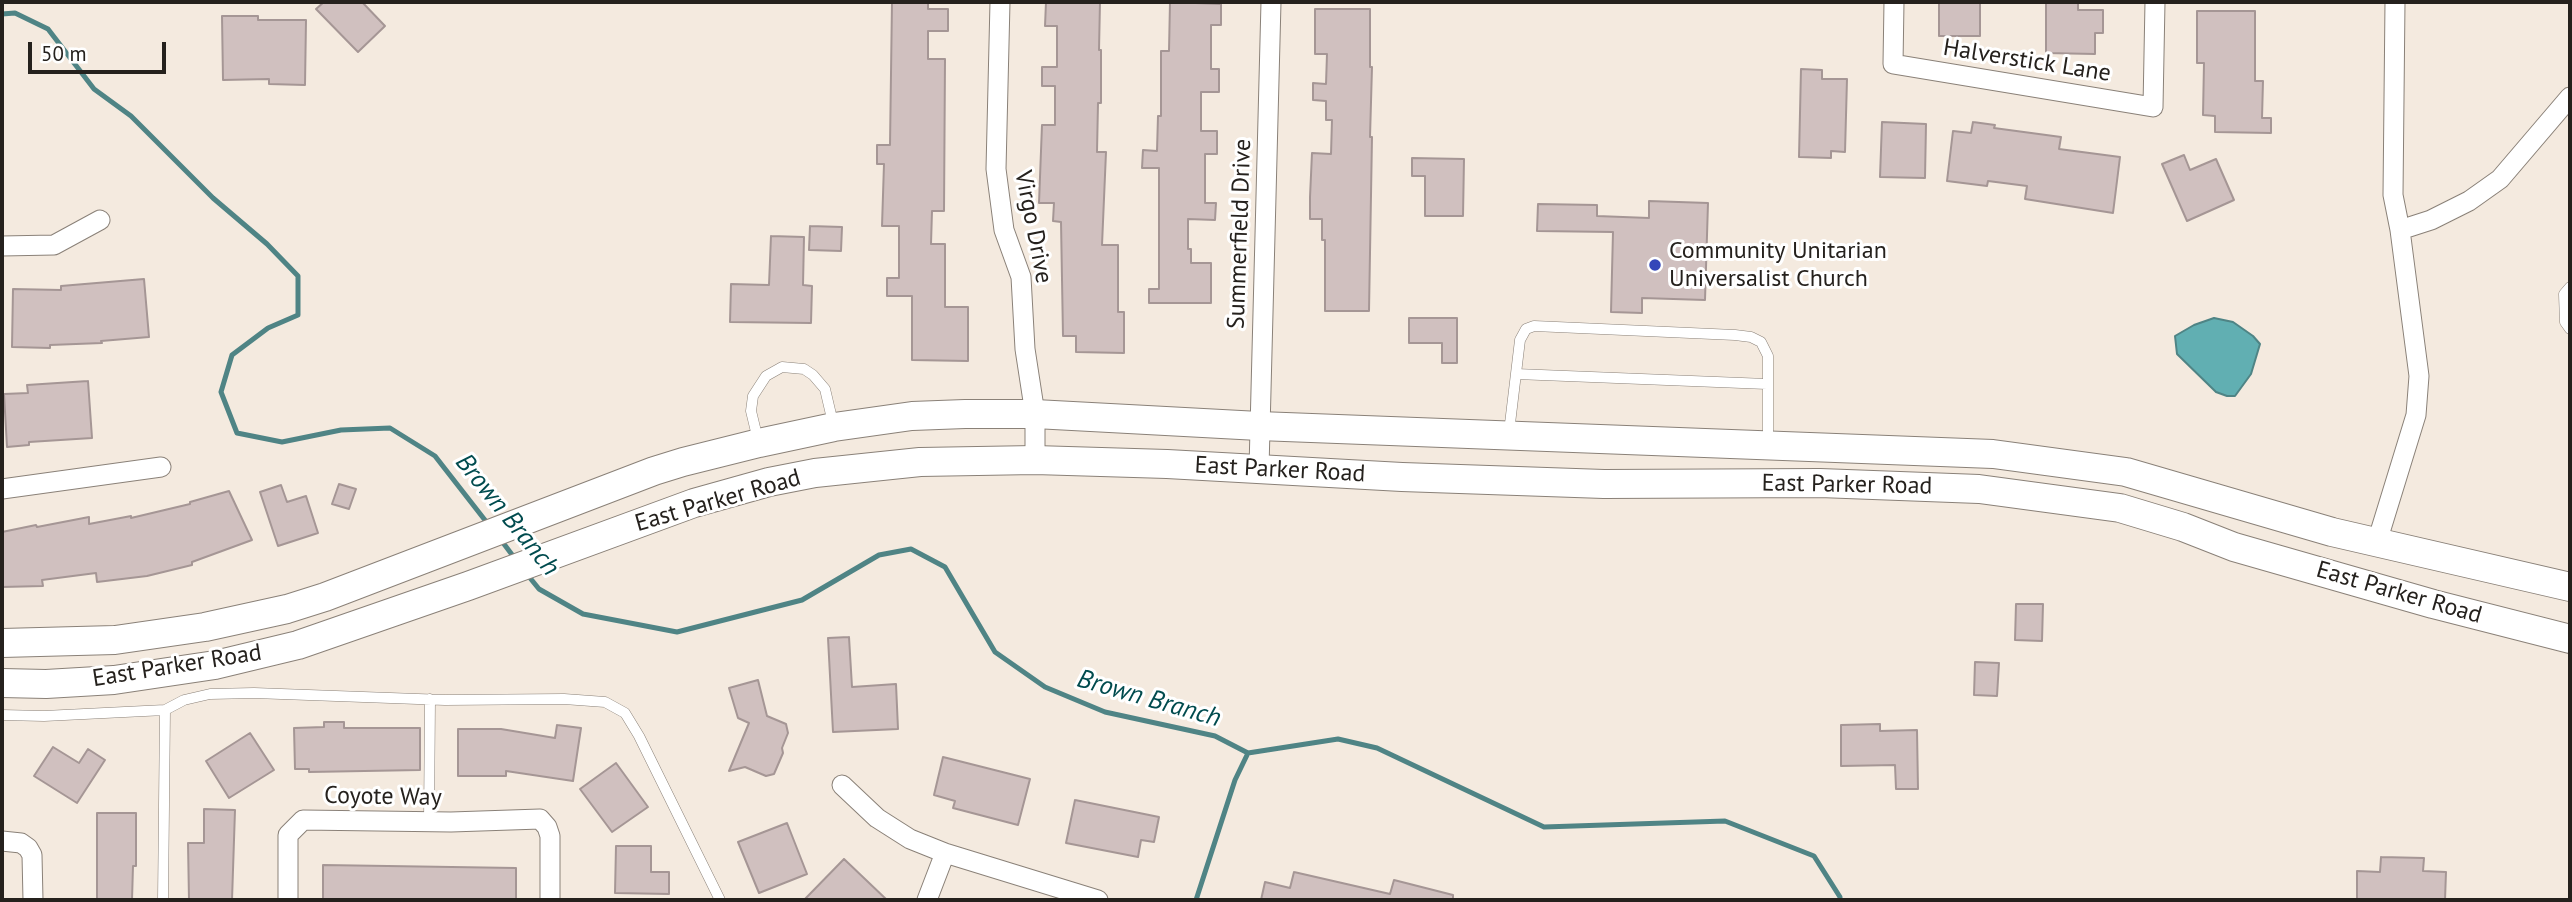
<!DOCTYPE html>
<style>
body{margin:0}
#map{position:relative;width:2572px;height:902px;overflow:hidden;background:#f4eadf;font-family:"PT Sans",sans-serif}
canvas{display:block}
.frame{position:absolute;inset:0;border:4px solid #25211d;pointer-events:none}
.scale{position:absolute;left:28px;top:42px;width:138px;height:32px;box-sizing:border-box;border:4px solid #25211d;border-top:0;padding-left:9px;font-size:21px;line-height:24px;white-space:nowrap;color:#25211d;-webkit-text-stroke:5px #fff;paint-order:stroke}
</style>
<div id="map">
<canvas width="2572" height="902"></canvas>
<div class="frame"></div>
<div class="scale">50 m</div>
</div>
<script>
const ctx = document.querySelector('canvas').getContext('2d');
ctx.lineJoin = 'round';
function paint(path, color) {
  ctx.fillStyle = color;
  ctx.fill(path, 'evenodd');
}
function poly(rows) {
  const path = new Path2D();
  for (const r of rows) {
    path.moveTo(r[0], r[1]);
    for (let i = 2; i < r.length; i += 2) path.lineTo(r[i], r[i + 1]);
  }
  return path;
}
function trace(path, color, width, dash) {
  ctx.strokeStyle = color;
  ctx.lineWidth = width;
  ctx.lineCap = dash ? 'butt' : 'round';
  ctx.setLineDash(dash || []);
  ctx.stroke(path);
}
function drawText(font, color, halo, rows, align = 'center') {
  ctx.font = font + ' "PT Sans",sans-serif';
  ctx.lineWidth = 6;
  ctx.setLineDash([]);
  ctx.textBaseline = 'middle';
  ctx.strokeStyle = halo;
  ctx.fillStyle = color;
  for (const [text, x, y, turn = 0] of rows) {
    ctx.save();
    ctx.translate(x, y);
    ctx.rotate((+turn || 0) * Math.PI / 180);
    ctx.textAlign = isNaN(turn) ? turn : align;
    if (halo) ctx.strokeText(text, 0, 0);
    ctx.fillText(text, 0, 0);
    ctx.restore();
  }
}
const water = poly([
 [2214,318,2233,322,2253,336,2260,344,2251,374,2235,396,2227,396,2216,392,2177,354,2175,336,2194,325,2214,318]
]);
paint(water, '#61afb2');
trace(water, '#4f8485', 2);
trace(poly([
 [2,14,15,13,48,29,94,89,131,116,213,198,267,244,298,276,298,315,268,328,232,355,221,392,237,433,282,442,341,430,390,428,435,456,488,524],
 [501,540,516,560],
 [526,573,539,589,583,614,677,632,802,600,879,555,911,549,945,567,995,652,1045,687,1105,712,1215,736,1248,753,1338,739,1377,748,1544,827,1725,821,1814,856,1840,897,1840,900],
 [1196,900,1235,780,1248,753]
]), '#4f8485', 5);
const building = poly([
 [324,2,362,2,385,26,358,52,316,9,324,2],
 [892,2,928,2,928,9,948,9,948,31,928,31,928,59,945,59,944,211,932,211,931,244,945,244,945,307,968,307,968,361,912,360,912,296,887,296,887,278,899,278,899,226,882,226,884,164,877,164,877,145,890,145,892,2],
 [1046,2,1100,2,1099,50,1101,50,1101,103,1098,103,1097,152,1106,152,1102,245,1118,245,1118,312,1124,312,1124,353,1076,352,1076,336,1063,336,1061,222,1053,221,1054,203,1039,203,1042,125,1055,125,1055,86,1042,86,1042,67,1057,67,1057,26,1045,26,1046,2],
 [1170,2,1221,4,1221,25,1211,25,1211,69,1219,69,1219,92,1201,92,1201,131,1217,131,1217,154,1205,154,1205,203,1216,203,1215,220,1188,219,1188,249,1191,249,1191,263,1211,263,1211,303,1149,303,1149,289,1159,289,1159,168,1142,168,1143,150,1157,151,1158,116,1161,116,1161,51,1169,51,1170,2],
 [1939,2,1980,2,1980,36,1939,36,1939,2],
 [2046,2,2078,2,2078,10,2103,10,2103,33,2095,33,2095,54,2046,53,2046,2],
 [1315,9,1370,9,1370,67,1372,67,1370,137,1372,137,1369,311,1325,311,1325,240,1322,240,1322,219,1310,219,1310,197,1312,153,1331,154,1332,120,1326,120,1326,101,1313,100,1313,83,1326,84,1327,54,1315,54,1315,9],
 [2197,11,2255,11,2255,81,2263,81,2262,118,2271,118,2271,133,2215,132,2215,116,2203,115,2204,63,2197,63,2197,11],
 [222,16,258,16,258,20,306,20,305,85,269,84,269,79,223,80,222,16],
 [1801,69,1822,70,1822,79,1847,79,1845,152,1831,151,1831,158,1799,157,1801,69],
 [1882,122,1926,124,1925,178,1880,177,1882,122],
 [1973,122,1995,125,1994,128,2061,137,2059,149,2120,157,2113,213,2025,199,2027,186,1988,181,1987,186,1947,181,1953,131,1971,133,1973,122],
 [2184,155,2190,170,2216,159,2234,200,2187,221,2162,164,2184,155],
 [1412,158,1464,159,1463,216,1425,216,1425,176,1412,176,1412,158],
 [1649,201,1708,203,1705,300,1642,298,1642,313,1611,312,1613,232,1537,231,1538,204,1597,205,1597,216,1649,218,1649,201],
 [810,226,842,227,841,251,809,250,810,226],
 [771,236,804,237,803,285,812,286,811,323,730,322,731,284,769,285,771,236],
 [144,279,149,337,101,341,102,343,50,345,50,348,12,347,13,289,61,290,61,286,144,279],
 [1409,318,1457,318,1457,363,1442,363,1442,343,1409,343,1409,318],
 [88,381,92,438,29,442,29,445,7,447,4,394,28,393,27,385,88,381],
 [339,484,356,489,349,509,332,504,339,484],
 [281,485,287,502,306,496,318,533,278,546,260,492,281,485],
 [229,491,252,540,192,562,192,565,147,576,97,582,96,573,42,580,43,586,2,587,2,532,36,525,37,527,89,517,89,524,131,516,131,518,190,504,190,502,229,491],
 [2016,604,2043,604,2042,641,2015,640,2016,604],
 [849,637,852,687,896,684,898,729,833,732,828,638,849,637],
 [1975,662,1999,663,1997,696,1974,695,1975,662],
 [758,680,767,716,786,724,788,733,782,748,783,753,774,774,766,776,745,767,729,771,749,723,738,718,729,688,758,680],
 [324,722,344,722,344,728,420,728,420,770,309,772,309,769,295,769,294,728,324,727,324,722],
 [1880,724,1880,731,1917,730,1918,789,1896,789,1895,765,1841,766,1841,725,1880,724],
 [557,725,581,728,573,781,506,771,506,776,458,776,458,729,501,729,555,738,557,725],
 [250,733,274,770,229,798,206,761,250,733],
 [53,747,79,763,88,749,105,760,77,803,34,776,53,747],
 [943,757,1030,779,1018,825,953,808,955,801,934,795,943,757],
 [616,763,648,807,612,832,580,789,616,763],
 [1075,800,1159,817,1154,842,1141,840,1138,857,1066,843,1075,800],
 [204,809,235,810,232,900,189,900,188,843,204,843,204,809],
 [97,813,136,813,136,866,133,866,132,900,97,900,97,813],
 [787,823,807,874,759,893,738,842,787,823],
 [616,846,651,846,651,872,669,872,669,894,615,893,616,846],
 [2381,857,2424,858,2423,871,2446,872,2445,900,2357,900,2357,871,2380,872,2381,857],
 [844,859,887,900,804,900,844,859],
 [323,865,516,868,516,900,323,900,323,865],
 [1294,872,1390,894,1394,880,1453,895,1453,900,1261,900,1265,882,1290,888,1294,872]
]);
paint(building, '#d0c0bf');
trace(building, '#a59695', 2);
const lane = poly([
 [2570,287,2564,294,2565,322,2570,329],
 [1516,374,1767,384],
 [1509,432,1520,340,1526,329,1534,326,1735,335,1751,337,1761,342,1768,356,1768,445],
 [758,440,751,411,753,396,766,376,782,367,804,369,813,375,825,389,833,423],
 [2,715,44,716,165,710,184,700,210,694,254,693,445,700,564,699,605,702,625,713,639,736,720,900],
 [429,822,430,699],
 [163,900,165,710]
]);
const street = poly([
 [1000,2,996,169,1004,230,1021,277,1025,349,1035,414,1035,460],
 [1894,2,1893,64,2153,107,2155,2],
 [2400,230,2431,220,2469,201,2500,179,2570,97],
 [2,246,54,245,100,220],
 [1259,468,1271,2],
 [2,489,161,467],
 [2377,542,2416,415,2419,376,2400,230,2393,195,2395,2],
 [842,785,877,818,910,839,945,853,1098,900],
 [2,841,21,843,28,848,32,855,33,900],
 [288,900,288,835,303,820,451,822,540,819,547,827,550,836,550,900],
 [927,900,945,853]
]);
const secondary = poly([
 [2,643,115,640,205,627,287,609,325,597,654,471,683,462,759,443,834,427,912,416,965,414,1035,414,1259,426,1993,454,2126,472,2332,532,2570,587],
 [2,683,46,684,114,680,215,665,298,645,468,586,694,503,769,482,815,473,920,462,1035,460,1167,464,1402,477,1604,484,1820,483,1979,489,2120,508,2183,527,2234,547,2433,604,2570,639]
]);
trace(lane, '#8a8178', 11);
trace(street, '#8a8178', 21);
trace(secondary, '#8a8178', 30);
trace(lane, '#fff', 10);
trace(street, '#fff', 19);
trace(secondary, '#fff', 28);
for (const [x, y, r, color] of [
 [1655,265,7,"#3447b9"]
]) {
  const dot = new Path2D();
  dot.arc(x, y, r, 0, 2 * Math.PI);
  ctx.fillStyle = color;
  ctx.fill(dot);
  trace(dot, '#fff', 2.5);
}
drawText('24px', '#25211d', '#fff', [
 ["Halverstick Lane",2027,61,9],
 ["Virgo Drive",1033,227,79],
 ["Summerfield Drive",1240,234,-88],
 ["East Parker Road",1280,470,3],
 ["East Parker Road",1847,485,1],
 ["East Parker Road",718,501,-16],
 ["East Parker Road",2399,593,16],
 ["East Parker Road",177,666,-9],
 ["Coyote Way",383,797,1]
]);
drawText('24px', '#25211d', '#fff', [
 ["Community Unitarian",1669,251],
 ["Universalist Church",1669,279]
], 'left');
drawText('italic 26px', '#004b4e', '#fff', [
 ["Brown Branch",507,515,51],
 ["Brown Branch",1149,699,16]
]);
</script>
